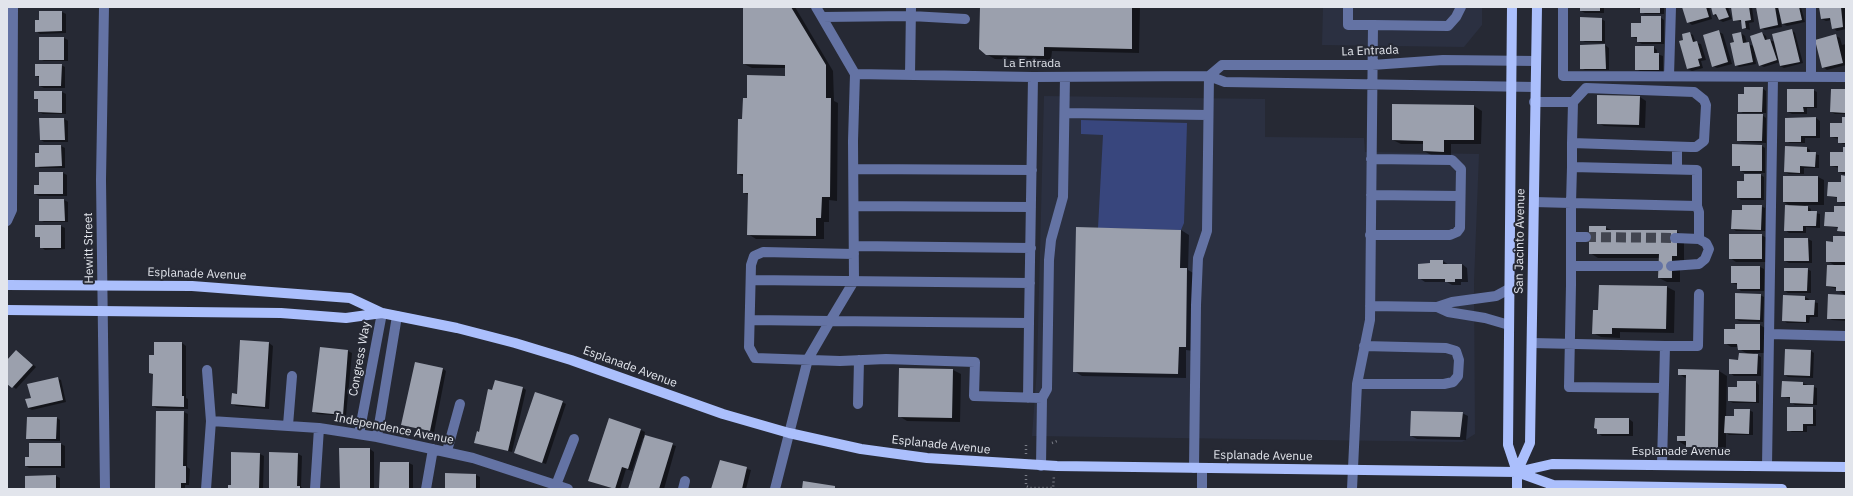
<!DOCTYPE html>
<style>
body{margin:0}
#map{position:relative;width:1853px;height:496px;overflow:hidden;background:#262934;font-family:"IBM Plex Sans",sans-serif}
canvas{display:block}
.frame{position:absolute;inset:0;border:8px solid #e2e5ec;pointer-events:none}
</style>
<div id="map">
<canvas width="1853" height="496"></canvas>
<div class="frame"></div>
</div>
<script>
const ctx = document.querySelector('canvas').getContext('2d');
ctx.lineJoin = 'round';
function paint(path, color) {
  ctx.fillStyle = color;
  ctx.fill(path, 'evenodd');
}
function poly(rows) {
  const path = new Path2D();
  for (const r of rows) {
    path.moveTo(r[0], r[1]);
    for (let i = 2; i < r.length; i += 2) path.lineTo(r[i], r[i + 1]);
  }
  return path;
}
function trace(path, color, width, dash) {
  ctx.strokeStyle = color;
  ctx.lineWidth = width;
  ctx.lineCap = dash ? 'butt' : 'round';
  ctx.setLineDash(dash || []);
  ctx.stroke(path);
}
function drawText(font, color, halo, rows, align = 'center') {
  ctx.font = font + ' "IBM Plex Sans",sans-serif';
  ctx.lineWidth = 4;
  ctx.setLineDash([]);
  ctx.textBaseline = 'middle';
  ctx.strokeStyle = halo;
  ctx.fillStyle = color;
  for (const [text, x, y, turn = 0] of rows) {
    ctx.save();
    ctx.translate(x, y);
    ctx.rotate((+turn || 0) * Math.PI / 180);
    ctx.textAlign = isNaN(turn) ? turn : align;
    if (halo) ctx.strokeText(text, 0, 0);
    ctx.fillText(text, 0, 0);
    ctx.restore();
  }
}
paint(poly([
 [1323,7,1482,7,1482,25,1464,47,1322,45],
 [1044,96,1265,99,1265,137,1364,138,1365,152,1479,154,1474,282,1475,434,1462,442,1032,436,1037,368]
]), '#2b3041');
paint(poly([
 [1081,120,1187,123,1184,223,1181,230,1098,228,1103,135,1081,134]
]), '#38467d');
paint(poly([
 [744,7,795,7,833,71,834,101,838,103,837,201,829,200,829,222,824,222,824,239,756,239,748,234,749,195,744,193,744,177,738,174,743,120,748,99,786,77,786,68,752,68,744,64],
 [981,7,1140,7,1139,53,1052,51,1051,60,995,59,986,54],
 [1581,7,1604,7,1604,13,1585,13,1581,11],
 [1633,7,1664,7,1664,14,1645,14,1641,12,1641,9],
 [1683,7,1709,7,1712,19,1692,25,1688,22],
 [1712,7,1728,7,1732,19,1723,22,1719,20,1714,14],
 [1732,7,1752,7,1754,22,1749,23,1750,30,1743,28,1742,22,1734,20],
 [1757,7,1801,7,1805,22,1787,26,1783,24,1781,16,1780,17,1782,27,1765,30,1761,28],
 [1820,7,1846,7,1846,29,1837,31,1833,28,1832,20,1826,21,1822,19],
 [62,12,66,14,66,33,40,34,36,31],
 [1660,17,1664,20,1664,44,1642,44,1638,42,1638,39,1632,37,1642,24],
 [1601,19,1605,21,1605,43,1585,42,1581,40],
 [1792,30,1795,33,1803,63,1784,68,1780,66,1780,62,1764,67,1760,65,1762,33,1766,36,1767,40,1770,40,1775,42],
 [1719,32,1723,34,1732,64,1717,68,1713,66],
 [1689,33,1693,35,1696,43,1701,44,1706,60,1701,61,1703,68,1692,71,1688,69,1680,42,1685,41],
 [1741,33,1745,36,1747,44,1754,46,1756,64,1739,67,1735,65,1735,43],
 [1836,36,1840,38,1842,45,1846,44,1846,65,1827,70,1823,67],
 [64,38,68,40,68,61,44,61,40,59],
 [1605,45,1609,48,1609,70,1585,70,1581,68,1581,46],
 [1654,47,1657,50,1657,54,1663,56,1663,72,1640,71,1636,69],
 [61,65,65,67,65,88,44,88,40,86,40,78,36,76],
 [1762,88,1766,91,1766,113,1743,113,1739,111,1745,95],
 [1813,90,1817,92,1817,108,1807,108,1807,114,1792,114,1788,112],
 [1846,90,1846,114,1835,114,1831,112],
 [35,92,62,92,66,94,66,114,43,114,39,112,39,100,35,98],
 [1640,97,1646,101,1645,128,1604,126,1598,123],
 [1474,106,1482,111,1481,144,1451,144,1451,156,1431,155,1424,151,1424,144,1401,144,1393,140],
 [1762,115,1766,118,1766,143,1742,142,1738,140],
 [1816,118,1820,121,1820,138,1805,138,1805,143,1790,143,1786,141,1786,119],
 [1846,118,1846,144,1843,144,1839,142,1839,139,1831,137,1843,124],
 [40,119,64,119,68,121,68,142,44,142,41,140],
 [40,146,61,146,65,148,65,168,40,168,36,166,40,154],
 [1762,146,1765,148,1765,173,1745,173,1741,171,1741,167,1733,165],
 [1807,148,1810,150,1810,153,1819,155,1819,168,1804,168,1804,174,1789,174,1785,172],
 [1846,148,1846,174,1843,174,1839,172,1839,168,1831,166,1844,153],
 [63,173,67,175,67,196,39,196,35,194,40,186],
 [1761,175,1764,177,1764,200,1741,200,1738,198,1745,182],
 [1784,177,1818,177,1824,180,1824,205,1805,205,1811,209,1811,212,1820,214,1820,228,1806,227,1806,233,1789,233,1785,230,1792,207,1784,202],
 [1846,177,1846,203,1842,203,1838,201,1838,198,1828,196,1842,183],
 [40,200,64,200,68,202,68,222,44,222,40,220],
 [1761,206,1765,208,1765,231,1736,231,1732,228,1743,211],
 [1846,207,1846,233,1838,231,1839,228,1825,226,1835,213],
 [61,226,65,228,65,249,45,250,41,247,41,238,36,236],
 [1605,227,1613,231,1677,231,1684,236,1684,260,1680,260,1680,282,1667,282,1659,278,1660,258,1598,258,1590,253],
 [1181,230,1189,235,1188,270,1195,274,1193,351,1186,350,1186,378,1082,376,1074,371],
 [1761,235,1767,238,1767,262,1736,262,1730,258],
 [1846,237,1846,296,1837,289,1827,286,1836,266,1827,261,1834,243],
 [1785,239,1808,239,1812,241,1812,263,1789,263,1785,261],
 [1443,261,1449,265,1462,264,1467,268,1468,282,1461,282,1461,285,1452,285,1447,282,1425,282,1419,278,1431,264],
 [1760,267,1764,269,1764,291,1741,291,1738,288,1738,285,1732,283],
 [1807,269,1811,271,1811,293,1788,293,1785,291],
 [1600,286,1667,287,1675,291,1674,333,1620,332,1620,338,1601,337,1593,333,1599,311],
 [1760,295,1764,297,1763,322,1739,321,1736,319],
 [1846,296,1846,321,1832,320,1828,318],
 [1805,297,1809,299,1808,301,1818,303,1818,317,1810,317,1809,323,1787,323,1783,320],
 [1760,325,1765,328,1765,353,1754,353,1761,357,1761,376,1734,376,1730,373,1739,361,1748,354,1739,349,1739,347,1731,347,1725,343,1736,330],
 [182,343,186,346,186,398,188,399,188,409,157,408,153,406,154,375,150,373,155,356],
 [269,343,273,346,269,409,236,406,233,404],
 [321,348,348,351,352,353,346,416,317,414,313,411],
 [17,351,36,367,16,389,7,382,7,362],
 [1811,351,1814,353,1813,378,1788,377,1785,375],
 [443,369,446,371,434,433,402,424],
 [953,370,961,374,960,422,907,421,899,416],
 [1719,371,1727,376,1726,417,1735,417,1749,410,1753,412,1753,435,1729,435,1726,433,1726,452,1695,451,1678,441,1686,437,1687,379,1679,374],
 [57,378,61,380,66,402,32,410,28,408,32,398],
 [1756,382,1759,385,1759,403,1733,403,1729,401,1738,388],
 [1802,383,1817,388,1817,405,1795,405,1791,402,1791,399,1782,396],
 [523,388,526,390,512,452,475,442,493,392],
 [562,402,566,404,546,464,515,453],
 [1813,408,1816,410,1816,426,1807,426,1807,432,1792,432,1788,430],
 [157,412,184,412,188,414,187,467,190,469,189,485,185,485,185,489,156,489],
 [1462,413,1468,416,1466,440,1417,439,1411,436],
 [57,418,60,420,60,441,31,440,27,438],
 [1596,419,1629,419,1633,422,1633,436,1602,436,1598,433],
 [609,420,641,430,645,432,644,436,676,446,664,489,629,489,645,438,643,438,632,471,626,469,620,489,614,489,593,482],
 [61,444,65,446,65,468,29,468,26,466,30,458],
 [340,449,370,449,374,452,374,489,340,489],
 [270,453,298,454,302,456,301,487,304,489,270,489],
 [260,454,264,456,263,489,229,489],
 [721,462,751,470,746,489,712,489],
 [409,463,413,465,413,489,380,489],
 [446,474,476,475,480,477,480,489,446,489],
 [56,476,60,478,60,489,26,489,26,477],
 [489,488,515,489,489,489]
]), '#0007');
paint(poly([
 [743,7,791,7,826,65,826,98,831,98,830,197,822,197,821,218,816,218,816,236,747,235,748,193,743,193,743,174,737,174,738,119,742,119,743,98,747,98,747,75,785,76,785,65,743,64],
 [980,7,1132,7,1132,49,1044,47,1044,56,986,55,979,49],
 [1580,7,1600,7,1600,11,1580,11],
 [1640,7,1660,7,1660,13,1640,13],
 [1682,7,1706,7,1709,17,1687,23],
 [1711,7,1725,7,1729,17,1719,20,1716,14,1713,15],
 [1731,7,1749,7,1751,20,1745,21,1746,28,1742,29,1741,20,1733,21],
 [1756,7,1775,7,1778,25,1760,29],
 [1778,7,1799,7,1802,20,1782,24],
 [1819,7,1841,7,1843,27,1832,29,1830,18,1821,19],
 [39,11,62,11,62,31,35,32,35,20,39,20],
 [1641,16,1661,16,1661,42,1637,42,1637,37,1631,37,1631,23,1641,23],
 [1580,17,1602,18,1602,41,1580,41],
 [1792,29,1800,62,1780,66,1772,34],
 [1719,30,1728,62,1712,67,1703,35],
 [1690,32,1693,42,1697,41,1702,58,1698,59,1700,66,1687,69,1679,41,1683,40,1682,34],
 [1741,32,1743,43,1749,42,1753,62,1735,66,1730,43,1734,42,1732,34],
 [1762,32,1765,40,1770,39,1777,60,1759,66,1750,36],
 [1836,34,1843,63,1822,68,1815,40],
 [39,37,64,37,64,60,39,60],
 [1605,44,1606,69,1580,69,1580,45],
 [1635,46,1654,46,1654,53,1659,53,1659,70,1635,70],
 [35,64,62,64,61,86,39,86,39,76,35,76],
 [1744,87,1763,87,1762,112,1738,112,1738,94,1744,94],
 [1787,89,1814,89,1814,107,1803,107,1804,112,1787,112],
 [1831,89,1846,89,1846,113,1830,112],
 [34,91,62,91,62,113,38,112,38,99,34,99],
 [1597,95,1640,96,1639,125,1597,124],
 [1392,104,1474,105,1474,140,1444,140,1444,152,1423,151,1423,141,1392,140],
 [1737,114,1763,114,1762,141,1737,141],
 [1816,117,1816,136,1801,136,1801,142,1785,142,1785,118],
 [1842,117,1846,117,1846,143,1838,143,1838,137,1830,137,1830,123,1842,123],
 [39,118,64,118,65,140,40,140],
 [1732,144,1762,145,1762,171,1740,171,1740,166,1732,166],
 [39,145,61,145,62,166,35,167,35,153,39,153],
 [1785,146,1807,147,1807,152,1816,152,1815,167,1800,166,1800,173,1784,172],
 [1843,147,1846,147,1846,172,1838,172,1838,166,1830,166,1830,152,1843,152],
 [39,172,63,172,63,194,34,194,34,185,39,185],
 [1744,174,1761,174,1761,198,1737,198,1737,181,1744,181],
 [1841,175,1846,176,1846,202,1837,202,1837,197,1827,196,1828,182,1841,182],
 [1783,176,1818,176,1818,202,1783,202],
 [39,199,64,199,65,221,39,221],
 [1742,205,1762,205,1761,230,1731,229,1732,210,1742,210],
 [1785,205,1808,206,1808,211,1817,211,1816,226,1803,226,1803,231,1784,231],
 [1834,206,1846,206,1846,232,1837,231,1838,227,1824,226,1825,212,1834,212],
 [35,225,61,225,61,248,40,248,40,237,35,237],
 [1589,226,1606,226,1606,230,1677,230,1677,256,1672,256,1672,278,1658,278,1659,254,1589,254],
 [1076,227,1181,230,1180,268,1187,268,1186,347,1179,347,1178,374,1073,372],
 [1729,234,1762,234,1762,259,1729,259],
 [1833,236,1846,236,1846,262,1826,262,1826,241,1833,242],
 [1784,238,1808,238,1809,261,1784,261],
 [1430,260,1443,260,1443,264,1462,264,1462,279,1455,279,1455,282,1445,282,1445,279,1418,279,1418,264,1430,263],
 [1827,265,1846,265,1846,291,1836,291,1836,287,1826,286],
 [1731,266,1760,266,1760,289,1737,289,1737,283,1731,283],
 [1784,268,1808,268,1807,291,1784,291],
 [1599,285,1667,286,1666,329,1612,328,1612,334,1592,334,1593,310,1598,310],
 [1735,293,1761,294,1760,320,1735,319],
 [1828,294,1846,295,1846,319,1827,319],
 [1783,295,1805,296,1805,300,1815,300,1814,315,1806,315,1806,322,1782,321],
 [1735,324,1760,324,1760,350,1738,350,1737,344,1724,344,1724,329,1735,329],
 [240,340,269,342,265,407,231,404,232,393,237,394],
 [154,342,182,342,182,396,184,396,184,407,152,406,153,374,149,373,149,355,154,355],
 [320,347,348,350,343,415,312,412],
 [1785,349,1811,350,1810,376,1784,375],
 [16,350,33,365,12,388,7,384,7,360],
 [1739,353,1758,354,1757,374,1729,374,1729,359,1738,360],
 [415,362,443,368,430,431,401,425],
 [899,368,953,369,952,418,898,417],
 [1678,369,1719,370,1718,448,1686,447,1686,441,1677,441,1677,436,1685,436,1686,375,1678,375],
 [58,377,63,400,28,408,25,399,31,398,27,384],
 [495,380,523,387,508,451,474,443,477,431,479,432,488,389,492,390],
 [1737,381,1756,381,1756,402,1728,401,1728,387,1737,387],
 [1782,381,1803,382,1803,385,1814,385,1813,404,1790,403,1790,397,1781,397],
 [535,392,563,401,542,463,514,453],
 [1787,407,1813,407,1813,424,1803,424,1803,431,1787,431],
 [1734,409,1750,409,1749,434,1724,433,1725,416,1734,416],
 [156,411,184,411,183,466,186,466,186,483,181,483,181,489,155,489],
 [1411,411,1463,412,1460,437,1410,436],
 [27,417,57,417,56,439,26,439],
 [609,418,641,429,628,469,622,467,615,489,588,481],
 [1595,418,1629,418,1629,434,1597,434,1597,429,1594,428],
 [645,435,673,443,659,489,628,489],
 [29,443,61,443,61,466,25,466,25,457,29,457],
 [339,448,370,448,370,489,340,489],
 [231,452,260,453,259,489,228,489,228,485,231,485],
 [269,452,298,453,297,486,300,486,300,489,269,489],
 [720,460,747,467,742,489,711,489],
 [380,462,409,462,409,489,379,489],
 [445,473,476,474,476,489,445,489],
 [56,475,56,489,25,489,25,476],
 [803,481,835,486,835,489,802,489]
]), '#9ba0ad');
trace(poly([
 [1586,237,1675,238]
]), '#424550', 10, [10, 5]);
trace(poly([
 [1052,443,1057,441],
 [1026,454,1026,443],
 [1026,475,1026,486,1030,488,1053,488,1054,476],
 [1097,489,1097,486],
 [1109,489,1109,487]
]), '#7a7d86', 2.5, [1, 3]);
trace(poly([
 [104,7,101,180,105,489],
 [816,7,855,74,853,141,854,281,830,321,1029,323,1033,77],
 [1348,7,1348,25,1373,25,1370,320,1357,384,1352,489],
 [1563,7,1563,76,1846,77],
 [1811,7,1811,77],
 [822,17,911,16,965,19],
 [1373,25,1448,26,1456,17,1461,7],
 [855,74,1033,77,1209,76,1225,82,1535,87],
 [910,75,911,7],
 [1209,76,1222,65,1372,65,1443,60,1536,61],
 [1669,76,1671,7],
 [1586,88,1694,92,1704,100,1706,105,1704,141,1696,147,1691,147,1572,143,1573,102,1586,88],
 [1534,102,1573,102],
 [1065,113,1208,115],
 [1572,167,1572,143],
 [854,169,1032,170],
 [1677,169,1677,147],
 [1371,195,1460,196],
 [1534,202,1571,203,1697,206,1697,170,1572,167,1571,203,1571,285,1569,387,1664,388],
 [854,206,1031,207],
 [1697,206,1699,212,1699,239],
 [7,221,12,210,13,7],
 [1370,235,1450,235,1457,232,1460,228,1461,169,1452,160,1371,159],
 [1571,237,1586,237],
 [855,246,1031,248],
 [854,254,763,252,754,256,751,265,749,347,755,358,840,361,886,359,975,362,974,396,1042,398,1041,466],
 [1571,266,1658,266],
 [1671,266,1699,264,1705,259,1709,249,1706,243,1699,239,1675,238],
 [751,280,1030,283],
 [1370,306,1437,307,1448,312,1485,318,1509,325],
 [1437,307,1452,302,1496,296,1509,289],
 [750,320,830,321],
 [1769,334,1846,336],
 [1532,343,1665,346,1662,464],
 [1665,346,1698,346,1699,294],
 [1357,384,1444,384,1453,382,1458,376,1459,360,1456,351,1446,348,1364,346],
 [1028,398,1029,323],
 [1042,398,1047,389,1049,260,1051,240,1063,197,1065,77],
 [858,404,859,360],
 [211,421,319,428,377,437,473,458,568,489],
 [288,425,292,376],
 [359,434,382,313],
 [377,437,397,316],
 [447,451,460,404],
 [1767,466,1773,77],
 [1194,468,1196,305,1198,258,1207,231,1209,76],
 [1202,468,1202,489],
 [556,485,574,439],
 [206,489,211,421,207,370],
 [315,489,319,428],
 [426,489,433,449],
 [683,489,685,481],
 [775,489,808,359,830,321]
]), '#6473a4', 10);
trace(poly([
 [1512,7,1508,445,1517,472,1517,489],
 [7,285,192,286,350,298,382,313,457,328,515,343,571,360,723,414,789,433,861,449,927,458,1057,466,1517,472,1552,464,1846,467],
 [7,310,281,313,346,318,382,313],
 [1517,472,1530,443,1537,7],
 [1517,472,1553,485,1782,489]
]), '#abbffc', 10);
drawText('12px', '#e2e5ec', '#262934', [
 ["La Entrada",1370,51,-2],
 ["La Entrada",1032,64],
 ["San Jacinto Avenue",1520,241,-89],
 ["Hewitt Street",89,248,-91],
 ["Esplanade Avenue",197,274,2],
 ["Congress Way",360,359,-80],
 ["Esplanade Avenue",630,367,20],
 ["Independence Avenue",394,429,11],
 ["Esplanade Avenue",941,445,6],
 ["Esplanade Avenue",1681,452],
 ["Esplanade Avenue",1263,456,1]
]);
</script>
